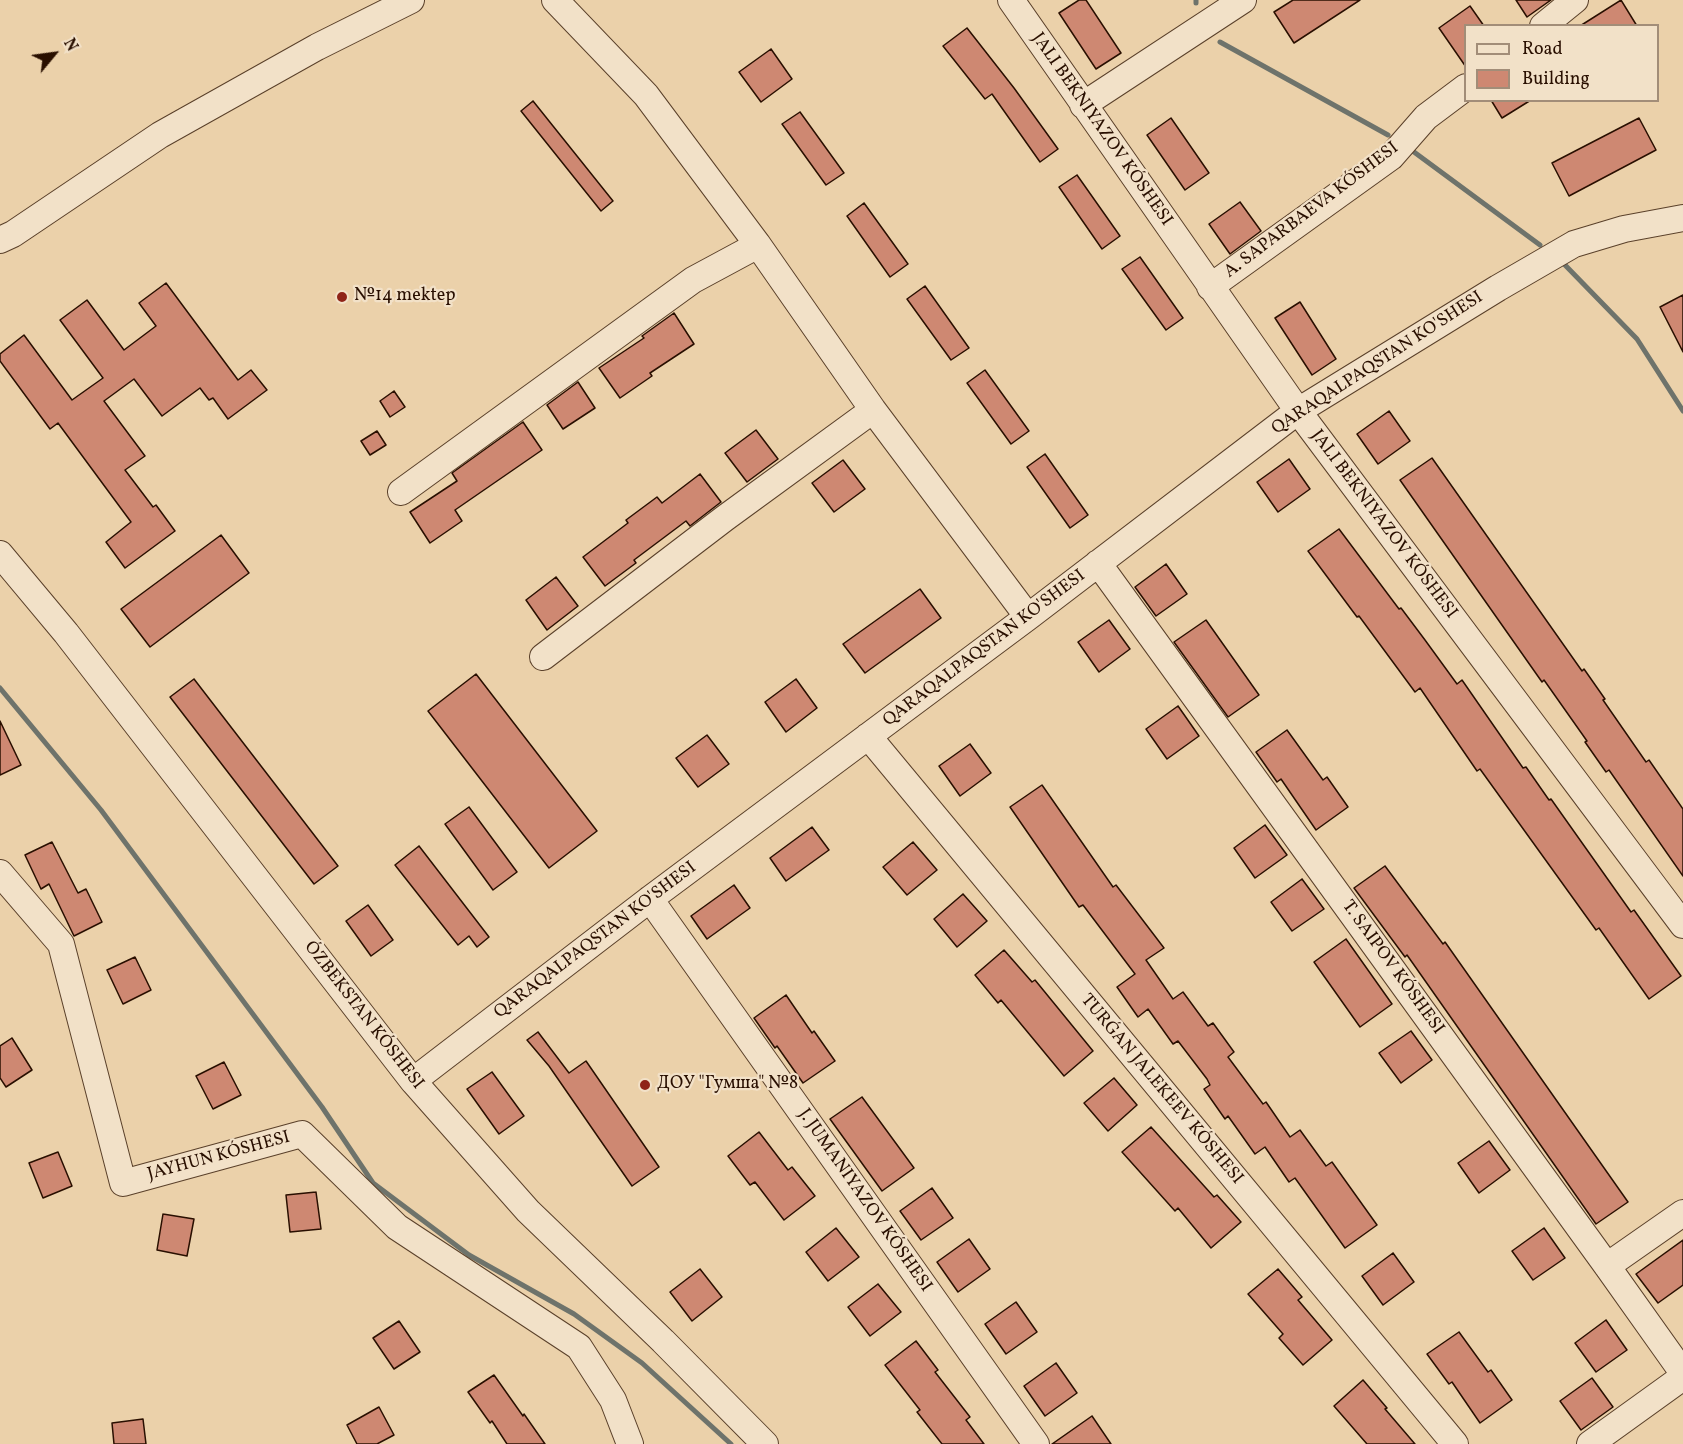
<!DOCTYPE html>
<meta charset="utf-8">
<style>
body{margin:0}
#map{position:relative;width:1683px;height:1444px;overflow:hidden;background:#ebd1aa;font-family:Vollkorn,serif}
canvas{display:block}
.legend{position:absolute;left:1464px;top:24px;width:195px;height:78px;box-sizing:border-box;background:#f2e1c8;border:2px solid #a28d78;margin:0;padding:8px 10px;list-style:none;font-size:18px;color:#290f00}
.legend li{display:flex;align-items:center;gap:12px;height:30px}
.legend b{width:30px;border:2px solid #a28d78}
.north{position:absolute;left:24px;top:24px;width:60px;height:60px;-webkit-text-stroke:4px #f2e1c8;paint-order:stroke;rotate:61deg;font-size:16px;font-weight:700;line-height:24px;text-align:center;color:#290f00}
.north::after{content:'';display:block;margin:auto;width:21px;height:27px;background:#290f00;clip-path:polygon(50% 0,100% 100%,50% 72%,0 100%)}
</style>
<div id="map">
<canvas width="1683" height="1444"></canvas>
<ul class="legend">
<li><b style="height:8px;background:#f2e1c8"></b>Road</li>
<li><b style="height:16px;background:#ce8872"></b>Building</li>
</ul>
<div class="north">N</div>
</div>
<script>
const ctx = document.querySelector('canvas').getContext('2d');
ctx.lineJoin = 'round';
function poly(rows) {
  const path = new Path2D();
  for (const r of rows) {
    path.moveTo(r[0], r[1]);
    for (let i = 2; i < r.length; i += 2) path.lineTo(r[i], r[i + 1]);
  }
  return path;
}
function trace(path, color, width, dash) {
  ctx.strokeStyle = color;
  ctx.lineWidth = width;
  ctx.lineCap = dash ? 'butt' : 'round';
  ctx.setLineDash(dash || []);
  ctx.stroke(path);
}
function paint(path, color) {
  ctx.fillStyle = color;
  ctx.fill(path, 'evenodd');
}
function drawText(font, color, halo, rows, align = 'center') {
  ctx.font = font + ' Vollkorn,serif';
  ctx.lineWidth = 4.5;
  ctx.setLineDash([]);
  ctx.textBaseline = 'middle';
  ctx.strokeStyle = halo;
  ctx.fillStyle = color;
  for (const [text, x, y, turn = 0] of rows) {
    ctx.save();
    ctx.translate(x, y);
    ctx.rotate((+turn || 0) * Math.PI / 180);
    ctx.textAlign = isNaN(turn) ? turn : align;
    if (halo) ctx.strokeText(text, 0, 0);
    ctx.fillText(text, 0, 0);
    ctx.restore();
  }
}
trace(poly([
 [1196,0,1196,3],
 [1220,42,1388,135],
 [1414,152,1540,245],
 [1565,265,1637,339,1683,411],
 [0,688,101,810,322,1107,373,1183,469,1255,574,1314,642,1363,731,1444]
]), '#6e736b', 5);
const building = poly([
 [1079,0,1086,0,1121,53,1096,69,1059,13,1079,0],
 [1293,0,1360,0,1294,43,1274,12,1293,0],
 [1516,0,1551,0,1527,17,1516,0],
 [1621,0,1637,26,1580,26,1621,0],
 [1470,6,1484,26,1466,26,1466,67,1439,28,1470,6],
 [967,28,1014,88,1058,149,1040,162,992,94,985,99,943,46,967,28],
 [771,49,792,79,761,102,739,72,771,49],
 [1491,100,1531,100,1502,118,1491,100],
 [533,101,613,201,601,211,521,111,533,101],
 [800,112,844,173,826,185,782,124,800,112],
 [1171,118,1209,173,1185,190,1147,135,1171,118],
 [1639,118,1656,150,1569,196,1552,163,1639,118],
 [1077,175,1120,236,1102,249,1059,187,1077,175],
 [1240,202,1261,231,1230,254,1209,224,1240,202],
 [864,203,908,264,890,277,847,216,864,203],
 [1140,257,1183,318,1166,330,1122,269,1140,257],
 [166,283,238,380,251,370,267,390,228,419,213,398,209,400,200,388,162,416,134,379,104,401,145,456,125,470,153,507,156,505,175,531,125,568,106,542,131,522,58,423,50,429,0,361,0,354,24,335,72,400,103,378,60,320,87,300,124,350,156,326,139,303,166,283],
 [925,286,969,348,951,360,907,299,925,286],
 [1683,295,1683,352,1660,307,1683,295],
 [1300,302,1336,359,1312,375,1275,318,1300,302],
 [674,313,694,344,650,373,652,376,620,398,599,368,644,338,642,336,674,313],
 [985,370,1029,431,1011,444,967,383,985,370],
 [578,382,595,408,563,429,547,405,578,382],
 [394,391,405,407,390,417,380,401,394,391],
 [1389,411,1410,441,1378,464,1357,434,1389,411],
 [523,422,542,450,455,510,462,521,430,543,410,512,457,481,452,473,523,422],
 [756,430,778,459,747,482,725,453,756,430],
 [377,431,386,445,370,455,361,441,377,431],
 [1045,454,1088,515,1070,528,1027,467,1045,454],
 [1432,458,1582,671,1584,669,1605,699,1603,700,1646,762,1649,760,1683,809,1683,876,1609,770,1606,772,1585,742,1587,741,1544,680,1542,682,1400,480,1432,458],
 [1289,459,1310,489,1278,512,1257,482,1289,459],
 [843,460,865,489,834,512,812,483,843,460],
 [700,474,721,502,690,526,686,521,634,560,636,563,605,586,583,557,628,523,626,520,657,497,662,503,700,474],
 [1339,529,1399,609,1401,608,1425,640,1457,684,1462,680,1523,768,1526,767,1549,800,1551,799,1631,912,1634,910,1681,976,1649,999,1599,928,1596,930,1480,769,1477,771,1420,688,1415,692,1359,616,1357,617,1308,551,1339,529],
 [221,535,249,573,150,647,121,609,221,535],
 [1166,564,1187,594,1156,616,1135,587,1166,564],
 [556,577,578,606,547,630,526,600,556,577],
 [920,589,941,618,865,673,843,644,920,589],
 [1109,620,1130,649,1099,672,1078,642,1109,620],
 [1206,620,1259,695,1228,717,1174,642,1206,620],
 [476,674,597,831,549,868,428,711,476,674],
 [194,679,338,866,314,884,170,697,194,679],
 [796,679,817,708,786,732,765,702,796,679],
 [1178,706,1199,736,1167,759,1146,729,1178,706],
 [0,721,21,765,0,775,0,721],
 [1287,730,1323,780,1327,777,1348,807,1316,830,1281,779,1277,782,1256,752,1287,730],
 [707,735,729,764,698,787,676,758,707,735],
 [970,744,991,773,960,796,939,766,970,744],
 [1042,785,1113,887,1116,885,1164,948,1146,960,1173,999,1183,992,1208,1026,1213,1023,1234,1052,1228,1057,1263,1104,1266,1102,1290,1137,1300,1130,1326,1166,1332,1162,1377,1225,1345,1248,1295,1178,1289,1182,1265,1147,1255,1154,1228,1116,1225,1119,1204,1089,1210,1085,1207,1079,1178,1041,1173,1044,1148,1009,1138,1017,1117,987,1135,974,1083,905,1079,907,1010,807,1042,785],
 [469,807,517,872,493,890,445,824,469,807],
 [1265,825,1287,855,1255,878,1234,848,1265,825],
 [812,827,829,850,786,881,770,858,812,827],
 [52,842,78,893,86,889,102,922,74,936,49,884,41,889,25,855,52,842],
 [913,842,937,870,907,895,883,867,913,842],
 [419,846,489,937,477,947,469,936,458,945,395,865,419,846],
 [1385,866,1443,944,1445,942,1628,1202,1596,1224,1407,955,1405,957,1354,888,1385,866],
 [1302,879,1324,909,1292,931,1271,902,1302,879],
 [734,885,750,908,707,939,691,916,734,885],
 [963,894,987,921,957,947,934,919,963,894],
 [368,905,393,940,371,956,346,921,368,905],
 [1346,939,1392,1004,1360,1027,1314,962,1346,939],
 [1004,950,1032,982,1035,980,1093,1051,1064,1076,1001,1000,998,1003,975,975,1004,950],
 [135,957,151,990,123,1004,107,970,135,957],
 [786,995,812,1033,814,1031,835,1061,803,1083,777,1046,775,1048,754,1018,786,995],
 [1411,1031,1432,1060,1401,1083,1379,1053,1411,1031],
 [538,1032,569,1073,586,1061,659,1167,632,1186,549,1066,527,1040,538,1032],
 [12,1038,32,1070,6,1087,0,1078,0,1046,12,1038],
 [224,1062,241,1095,213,1109,196,1076,224,1062],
 [492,1072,524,1116,499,1134,467,1089,492,1072],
 [1114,1078,1137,1105,1108,1131,1084,1103,1114,1078],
 [862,1097,914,1168,882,1191,830,1119,862,1097],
 [1151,1127,1214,1197,1217,1195,1241,1222,1211,1248,1178,1208,1175,1211,1122,1152,1151,1127],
 [759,1132,788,1170,792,1167,815,1196,784,1220,755,1182,750,1185,728,1156,759,1132],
 [1489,1141,1510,1170,1479,1193,1458,1163,1489,1141],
 [58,1152,72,1186,43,1198,29,1163,58,1152],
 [932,1188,953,1218,921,1240,900,1211,932,1188],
 [316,1192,321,1229,290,1232,286,1195,316,1192],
 [163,1214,194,1219,187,1256,157,1250,163,1214],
 [836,1228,859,1257,828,1281,806,1252,836,1228],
 [1544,1228,1565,1258,1533,1280,1512,1251,1544,1228],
 [969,1239,990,1269,958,1292,937,1262,969,1239],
 [1683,1240,1683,1285,1658,1303,1636,1274,1683,1240],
 [1393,1253,1414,1282,1383,1305,1362,1276,1393,1253],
 [700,1269,722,1297,692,1321,670,1292,700,1269],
 [1278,1269,1302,1297,1298,1300,1332,1340,1303,1365,1279,1338,1283,1334,1248,1294,1278,1269],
 [878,1284,901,1312,870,1336,848,1307,878,1284],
 [1016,1302,1037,1332,1006,1354,985,1324,1016,1302],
 [1606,1320,1627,1350,1596,1372,1575,1343,1606,1320],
 [399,1321,420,1352,394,1369,373,1338,399,1321],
 [1459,1332,1488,1372,1491,1370,1512,1400,1480,1423,1452,1382,1449,1384,1427,1354,1459,1332],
 [916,1341,938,1370,935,1372,970,1417,966,1420,984,1444,942,1444,917,1412,920,1410,885,1365,916,1341],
 [1056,1363,1077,1393,1045,1416,1024,1386,1056,1363],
 [494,1375,523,1416,524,1414,545,1444,507,1444,492,1421,490,1423,468,1392,494,1375],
 [1592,1378,1613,1407,1581,1430,1560,1401,1592,1378],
 [1363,1380,1387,1408,1385,1409,1415,1444,1367,1444,1334,1406,1363,1380],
 [379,1407,394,1435,377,1444,357,1444,347,1425,379,1407],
 [1092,1416,1111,1444,1052,1444,1092,1416],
 [143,1419,146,1444,114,1444,112,1423,143,1419]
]);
paint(building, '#ce8872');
trace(building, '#290f00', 1.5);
const minor = poly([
 [555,0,646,95,758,245,873,410,1028,617],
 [1011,0,1298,411,1683,925],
 [1543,26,1575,0],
 [1083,105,1243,0],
 [0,240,13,234,160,135,317,47,411,0],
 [1210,287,1391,157,1426,117,1466,87],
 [401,492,693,280,758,245],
 [0,554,66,633,413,1081,528,1211,663,1341,765,1444],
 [1098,563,1607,1266,1683,1373],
 [543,657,725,518,873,410],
 [868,736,1455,1444],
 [0,873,61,944,123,1183,302,1134,397,1227,579,1347,613,1400,630,1444],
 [650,899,1036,1444],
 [413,1081,650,899,1028,617,1298,411,1498,288,1574,244,1624,229,1683,218],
 [1607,1266,1683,1213],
 [1590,1444,1683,1377]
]);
trace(minor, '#5a402a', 28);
trace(minor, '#f2e1c8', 26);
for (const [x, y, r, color] of [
 [342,297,6,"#8f2418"],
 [645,1085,6,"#8f2418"]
]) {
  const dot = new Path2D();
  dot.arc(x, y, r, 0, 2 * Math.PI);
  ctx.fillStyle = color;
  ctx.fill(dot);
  trace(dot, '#f2e1c8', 2);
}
drawText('18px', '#290f00', '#f2e1c8', [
 ["JALI BEKNIYAZOV KÓSHESI",1101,130,55],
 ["A. SAPARBAEVA KÓSHESI",1312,211,-37],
 ["QARAQALPAQSTAN KO'SHESI",1378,364,-33],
 ["JALI BEKNIYAZOV KÓSHESI",1383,525,53],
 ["QARAQALPAQSTAN KO'SHESI",985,649,-37],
 ["QARAQALPAQSTAN KO'SHESI",596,941,-37],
 ["T. SAIPOV KÓSHESI",1392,968,54],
 ["ÓZBEKSTAN KÓSHESI",363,1016,52],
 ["TURǴAN JALEKEEV KÓSHESI",1161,1090,50],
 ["JAYHUN KÓSHESI",219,1157,-15],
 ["J. JUMANIYAZOV KÓSHESI",864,1201,55]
]);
drawText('18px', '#290f00', '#f2e1c8', [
 ["№14 mektep",354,297],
 ["ДОУ \"Гумша\" №8",657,1085]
], 'left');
</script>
